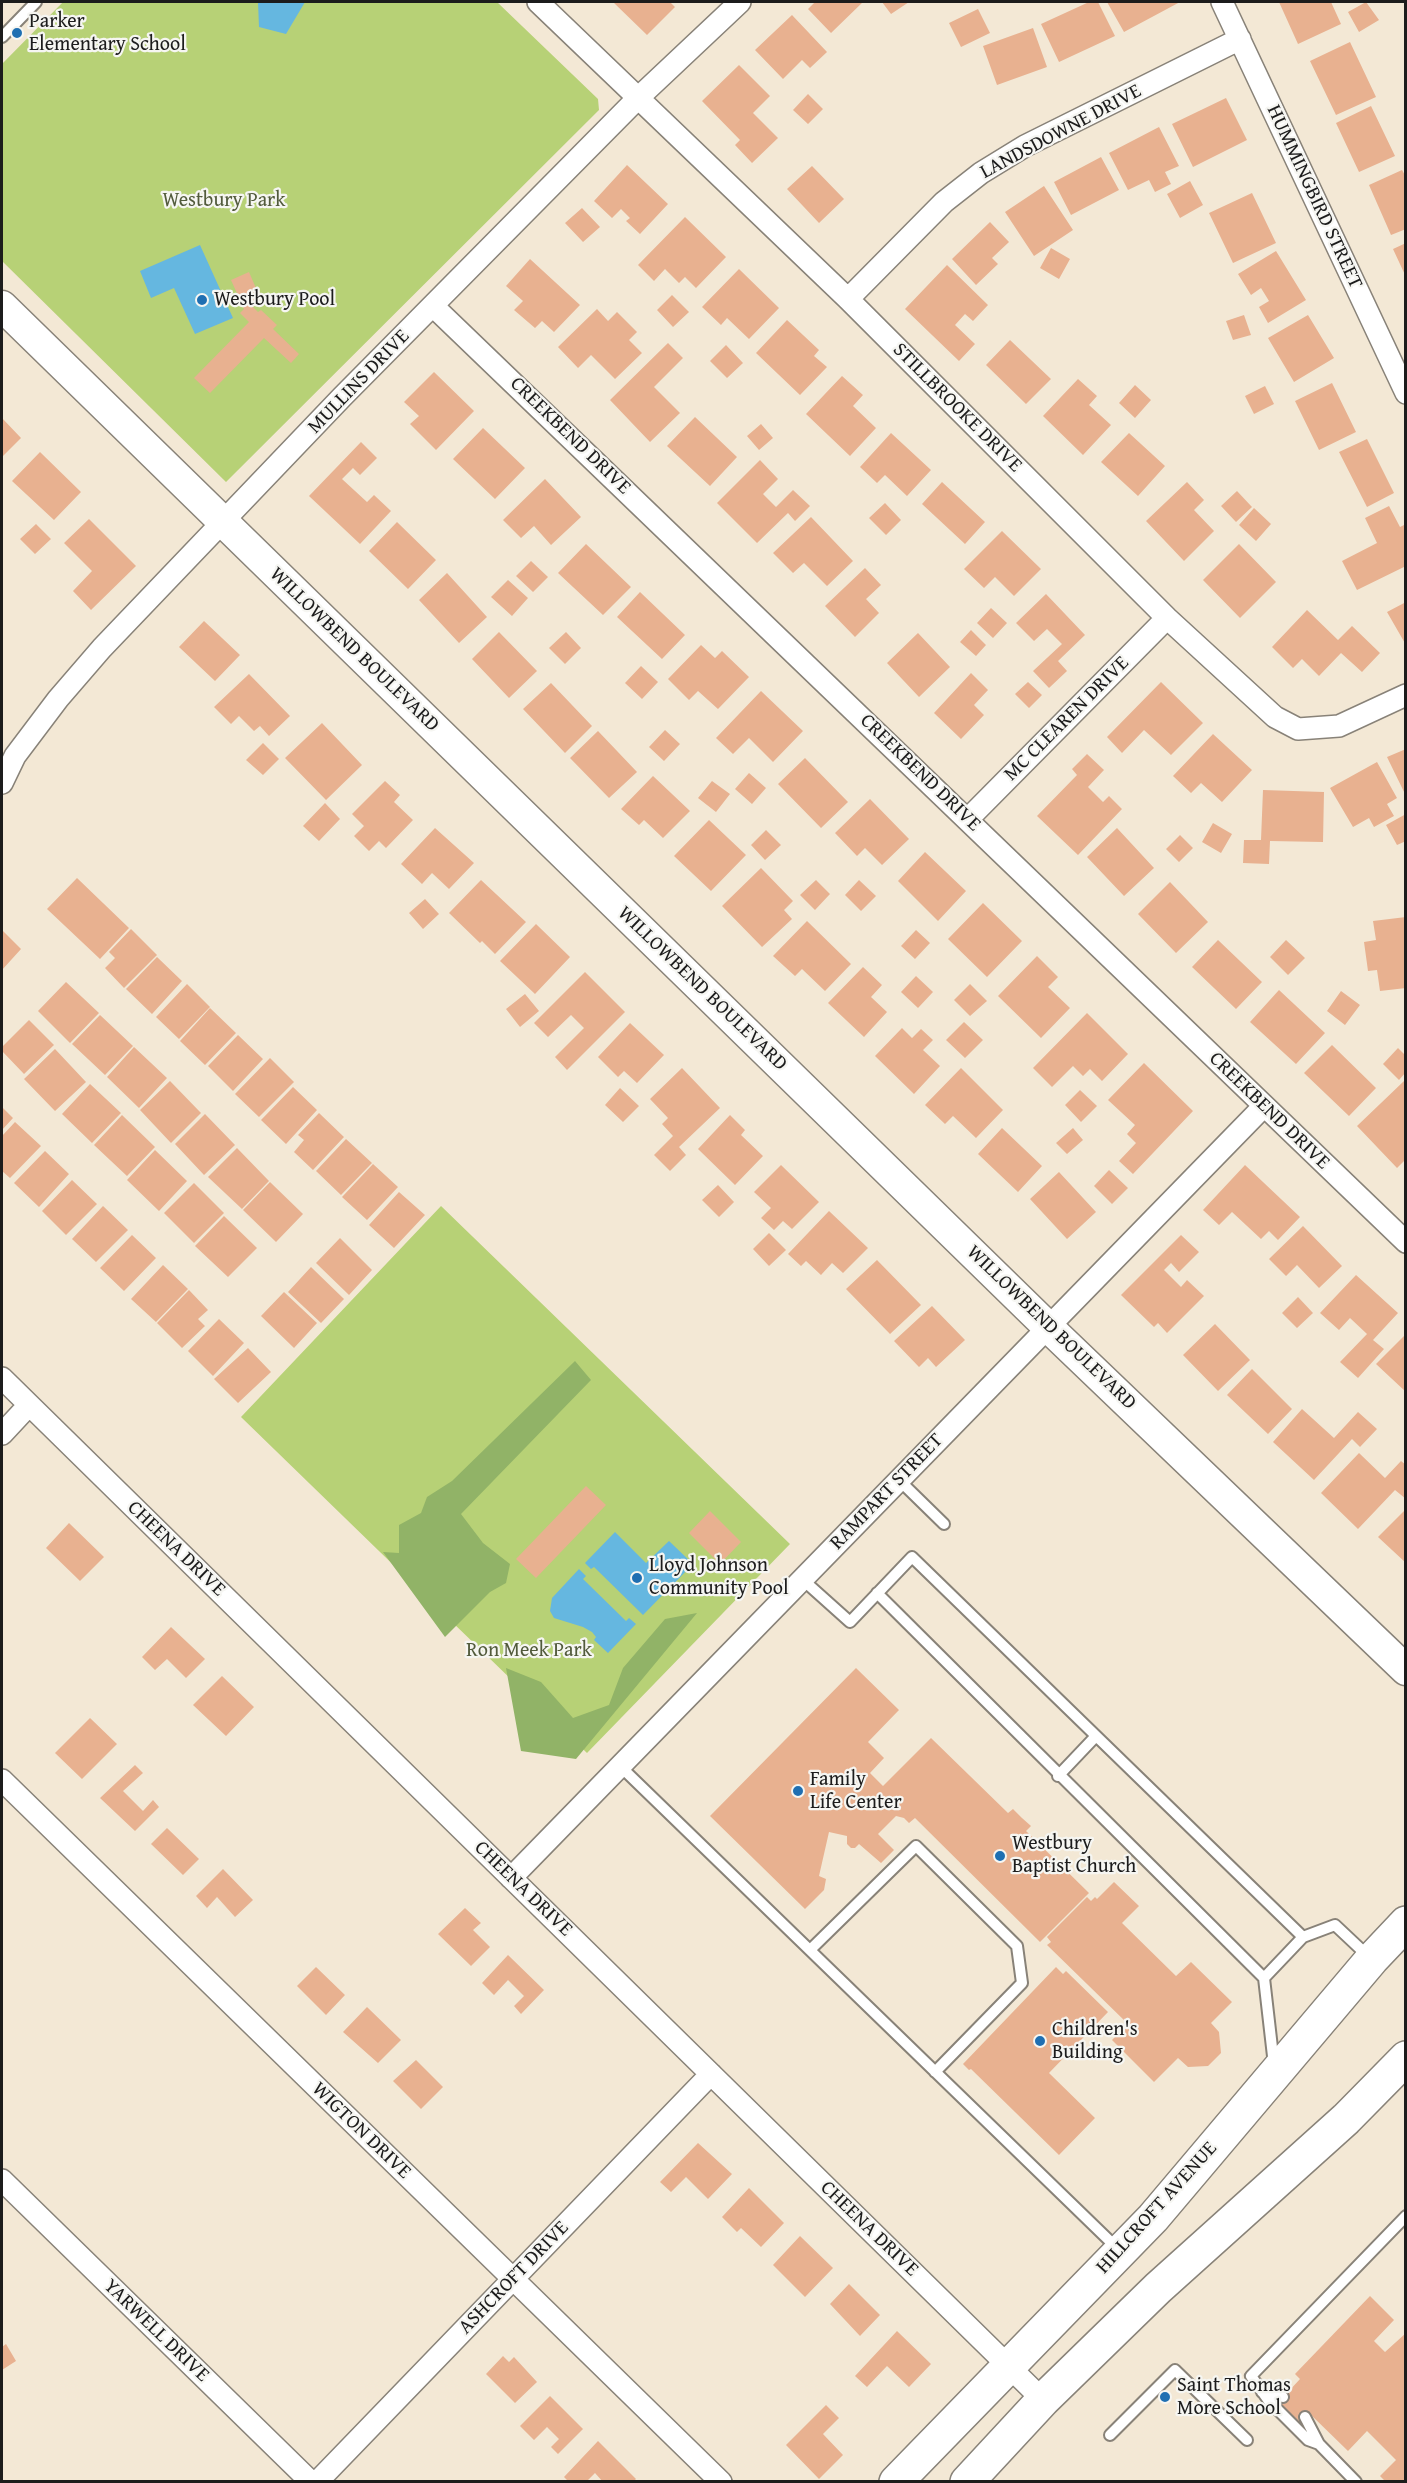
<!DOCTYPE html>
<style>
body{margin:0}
#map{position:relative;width:1407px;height:2483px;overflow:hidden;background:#f3e8d5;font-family:"Gentium Book Plus",serif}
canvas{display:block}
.frame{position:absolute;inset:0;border:3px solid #1c1c1c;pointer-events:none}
</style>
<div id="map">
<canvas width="1407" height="2483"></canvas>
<div class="frame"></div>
</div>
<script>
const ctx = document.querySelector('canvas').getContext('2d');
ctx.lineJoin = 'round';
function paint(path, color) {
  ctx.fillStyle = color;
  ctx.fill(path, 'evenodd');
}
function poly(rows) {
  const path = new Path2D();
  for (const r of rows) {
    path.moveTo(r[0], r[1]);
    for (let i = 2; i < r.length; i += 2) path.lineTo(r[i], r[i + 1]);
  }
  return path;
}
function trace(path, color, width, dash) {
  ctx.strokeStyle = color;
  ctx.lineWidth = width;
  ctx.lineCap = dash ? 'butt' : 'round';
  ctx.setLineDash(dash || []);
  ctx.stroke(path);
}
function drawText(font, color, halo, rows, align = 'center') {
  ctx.font = font + ' "Gentium Book Plus",serif';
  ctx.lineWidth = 4.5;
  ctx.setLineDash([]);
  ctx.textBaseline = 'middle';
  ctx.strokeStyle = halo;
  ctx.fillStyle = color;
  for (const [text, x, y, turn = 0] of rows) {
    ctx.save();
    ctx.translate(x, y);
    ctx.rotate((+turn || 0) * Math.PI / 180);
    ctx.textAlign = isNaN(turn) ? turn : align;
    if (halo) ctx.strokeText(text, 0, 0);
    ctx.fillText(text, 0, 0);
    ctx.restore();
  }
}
paint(poly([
 [63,2,497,2,598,99,599,110,226,482,2,261,2,64],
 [441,1206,790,1544,587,1753,241,1417]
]), '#b7d176');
paint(poly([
 [575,1361,591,1380,461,1514,483,1543,510,1564,506,1583,490,1592,445,1637,383,1552,399,1553,399,1525,421,1513,427,1497,452,1481],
 [697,1613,576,1759,521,1751,506,1668,541,1682,573,1718,609,1705,623,1668,665,1619]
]), '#91b367');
paint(poly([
 [258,2,305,2,286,34,259,27],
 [200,245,233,318,195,334,174,288,151,298,140,271],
 [615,1532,646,1563,669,1541,693,1564,643,1615,594,1567,591,1569,585,1563],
 [579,1569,586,1576,583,1579,626,1621,629,1618,636,1624,608,1653,594,1640,596,1637,592,1632,583,1627,554,1618,550,1611,552,1598]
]), '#65b7e0');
paint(poly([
 [613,2,670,2,675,7,647,35],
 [815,2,863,2,831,33,808,9],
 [882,2,909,2,891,14],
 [1089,2,1098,2,1115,36,1059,62,1041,24],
 [1107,2,1180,2,1124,32],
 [1279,2,1331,2,1341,24,1298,44],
 [1366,2,1379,20,1359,32,1348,12],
 [978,9,990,33,961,47,949,23],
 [792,15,827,52,810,68,802,60,783,79,755,50],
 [1033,28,1047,67,997,85,983,46],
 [1350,42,1376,97,1336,115,1310,61],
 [739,65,770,96,753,113,778,138,752,163,735,145,740,140,702,101],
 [808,94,823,109,808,124,793,110],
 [1226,98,1247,140,1193,167,1172,124],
 [1371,106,1395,156,1359,172,1336,123],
 [1159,127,1179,166,1165,172,1171,184,1155,192,1149,180,1128,190,1109,153],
 [1101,157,1119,190,1071,215,1054,182],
 [627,165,668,204,640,234,626,221,630,218,621,209,612,218,594,201],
 [812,166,844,199,819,223,787,189],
 [1402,170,1406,177,1406,229,1391,235,1369,185],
 [1190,181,1203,205,1180,218,1167,194],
 [1044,186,1073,230,1034,256,1005,212],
 [1252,193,1276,243,1233,263,1209,213],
 [582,208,600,227,583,242,565,223],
 [685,217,726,257,696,288,685,277,679,283,665,269,654,281,638,265],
 [990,222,1009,242,992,258,998,264,976,285,952,259],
 [1406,243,1406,277,1393,249],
 [1051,248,1070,259,1059,279,1040,268],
 [1276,251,1306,300,1268,323,1259,307,1269,301,1261,288,1251,295,1238,274],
 [530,259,580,305,554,332,542,321,535,328,514,310,523,301,506,286],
 [947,265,988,305,973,321,965,314,955,325,975,344,959,361,905,309],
 [739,269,779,308,749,339,727,318,721,325,702,307],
 [249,272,261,300,251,304,252,306,258,312,261,310,277,325,273,329,299,354,291,363,264,338,210,393,194,378,249,322,240,313,244,309,231,280],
 [672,295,689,312,673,327,657,310],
 [597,309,608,321,617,312,637,332,629,340,642,353,615,379,591,355,578,368,558,347],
 [1244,315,1251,335,1233,340,1226,321],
 [1308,315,1334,358,1294,382,1268,338],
 [787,320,819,350,814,356,827,367,800,395,756,353],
 [1010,340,1051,379,1026,404,986,365],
 [668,343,683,358,654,387,680,413,650,442,610,400],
 [726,345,743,363,727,378,710,361],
 [434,372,474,411,436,450,410,424,419,416,404,402],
 [842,376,863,395,853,406,876,428,850,456,806,414],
 [1078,379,1097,396,1089,405,1111,425,1083,455,1043,416],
 [1332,383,1356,432,1319,450,1295,401],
 [1135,385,1151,400,1135,418,1119,403],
 [1265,386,1274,404,1254,414,1245,396],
 [695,417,737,457,710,486,667,446],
 [2,418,21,438,2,457],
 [761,424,773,438,759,450,747,436],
 [483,428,525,468,495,499,453,459],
 [891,433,931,470,907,496,885,475,877,483,860,467],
 [1129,433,1165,466,1138,496,1101,462],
 [1367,439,1394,493,1367,507,1339,452],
 [361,442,377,458,360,475,353,468,342,479,367,502,374,495,391,511,360,544,309,496],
 [40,452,81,492,54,520,12,481],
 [760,460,778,479,763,494,776,507,793,490,810,506,795,521,788,513,757,543,717,503],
 [545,479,581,517,551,545,534,526,521,538,503,520],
 [942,482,985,522,965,544,922,504],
 [1187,482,1204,500,1194,510,1214,531,1184,561,1146,521],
 [1237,491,1252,507,1236,522,1221,506],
 [885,503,901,520,886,535,869,518],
 [1389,506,1400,527,1406,524,1406,566,1357,590,1342,561,1377,543,1365,518],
 [1254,508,1271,524,1256,541,1239,525],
 [811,517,853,561,827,586,804,563,793,573,773,553],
 [89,519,136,566,91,610,73,591,92,571,64,543],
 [397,522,436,560,408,589,369,551],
 [36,524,51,539,35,554,20,539],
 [1002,531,1041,569,1014,596,995,577,984,588,964,569],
 [586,544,631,587,603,615,558,573],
 [1239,544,1276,582,1240,618,1203,580],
 [531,561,548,577,533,592,516,576],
 [865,568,881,585,866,599,879,613,855,637,825,606],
 [447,573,487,617,459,643,419,600],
 [508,580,528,598,512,616,491,597],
 [640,592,685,635,662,659,617,617],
 [1046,594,1085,635,1058,661,1067,671,1049,688,1033,671,1062,644,1047,629,1034,641,1016,623],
 [1406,602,1406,645,1387,612],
 [991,608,1007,623,993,638,977,623],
 [1307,610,1338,640,1352,626,1380,653,1362,672,1341,653,1319,676,1302,659,1293,668,1272,647],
 [204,621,240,655,215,681,179,647],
 [971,630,986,645,976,656,960,642],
 [499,632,537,671,509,698,472,659],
 [566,632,581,648,565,664,549,648],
 [918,633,950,667,919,697,887,663],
 [701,645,715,658,722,651,749,677,718,709,698,691,689,700,668,679],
 [641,666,658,682,642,699,625,683],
 [971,673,988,690,974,705,984,715,961,739,934,713],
 [249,674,290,716,269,736,260,726,254,731,239,716,231,724,214,707],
 [1028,682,1042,695,1029,708,1015,694],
 [1161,682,1203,723,1171,755,1144,730,1122,753,1107,737],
 [551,683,592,726,565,753,523,709],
 [761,691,803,731,773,762,749,738,733,754,716,738],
 [322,723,362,765,326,800,285,758],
 [665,730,680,744,664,761,649,747],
 [598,731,637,772,609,798,570,758],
 [1213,734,1252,770,1222,802,1201,783,1191,793,1173,776],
 [263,743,279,759,263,775,246,760],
 [1406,749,1406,796,1387,757],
 [1087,754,1104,770,1088,787,1103,802,1109,796,1122,809,1078,855,1037,816,1077,775,1072,769],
 [805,758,848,802,821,828,778,784],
 [1377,762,1397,798,1387,804,1394,816,1374,827,1369,818,1353,827,1330,788],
 [749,773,766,788,752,804,735,789],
 [653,776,690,811,663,838,644,820,639,825,621,809],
 [385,781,400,795,394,802,413,820,386,848,379,841,369,851,354,836,364,826,352,814],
 [712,781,730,794,716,812,698,798],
 [1263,790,1324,792,1323,842,1270,841,1269,864,1243,863,1244,840,1261,840],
 [870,799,909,839,882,865,865,848,857,856,835,833],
 [325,803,340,819,319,841,303,826],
 [1406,814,1406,841,1397,845,1386,825],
 [709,820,746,855,711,891,674,856],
 [1213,823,1232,834,1221,853,1202,842],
 [435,828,474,863,449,889,432,873,422,884,401,864],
 [1117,828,1154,868,1124,896,1087,857],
 [766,830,781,845,765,860,751,845],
 [1180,835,1193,848,1179,862,1166,849],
 [925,852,966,891,938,921,898,881],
 [761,868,793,901,784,910,792,919,762,947,722,906],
 [77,878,129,928,100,959,47,909],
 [481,880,526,922,495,954,482,941,480,943,449,913],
 [816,880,830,894,815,910,800,895],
 [859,880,876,896,861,911,845,895],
 [1170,882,1208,922,1176,953,1138,914],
 [425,899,439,914,423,929,409,913],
 [983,903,1022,941,987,977,948,939],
 [1406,917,1406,988,1380,991,1377,970,1368,971,1364,942,1376,940,1373,921],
 [807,921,851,964,825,991,802,969,795,976,773,956],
 [536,924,570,957,535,994,500,961],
 [131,929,157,955,124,988,105,968,115,958,109,952],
 [2,930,21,949,2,970],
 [916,930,930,943,915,959,901,946],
 [1218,940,1262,982,1236,1009,1192,967],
 [1286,940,1305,958,1288,975,1270,957],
 [1037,956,1058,977,1048,987,1070,1008,1041,1038,998,996],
 [157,957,182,981,152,1014,126,989],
 [863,967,882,985,871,997,887,1012,864,1037,828,1003],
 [585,972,625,1012,567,1070,555,1057,584,1028,571,1015,548,1037,534,1023],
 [916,976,933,992,918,1008,901,992],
 [66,982,99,1013,70,1043,38,1011],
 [187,984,210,1007,179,1039,156,1017],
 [970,984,987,1001,970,1016,954,1000],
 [1279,990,1325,1033,1296,1064,1250,1022],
 [1341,991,1360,1005,1345,1025,1327,1011],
 [525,994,539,1011,520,1027,506,1009],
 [210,1008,236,1033,205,1065,180,1041],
 [1087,1013,1128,1054,1102,1081,1090,1069,1083,1076,1073,1066,1052,1087,1033,1068],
 [100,1015,133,1046,105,1075,72,1044],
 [29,1020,54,1045,24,1074,2,1051,2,1047],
 [964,1022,983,1040,965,1058,946,1040],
 [630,1023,664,1055,637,1083,624,1071,618,1077,598,1057],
 [902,1028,912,1038,921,1029,933,1040,923,1050,940,1066,914,1094,875,1056],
 [238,1035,263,1059,233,1091,208,1066],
 [1332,1045,1376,1088,1349,1116,1304,1073],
 [134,1047,167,1078,139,1108,107,1077],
 [1398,1048,1406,1056,1406,1072,1399,1080,1383,1064],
 [55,1049,86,1082,55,1111,24,1079],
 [270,1058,294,1082,259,1117,235,1094],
 [1144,1063,1193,1111,1133,1174,1119,1161,1136,1143,1127,1134,1135,1125,1108,1100],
 [682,1068,720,1108,679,1147,686,1155,670,1171,654,1155,673,1136,662,1124,668,1118,650,1099],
 [961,1068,1003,1110,976,1138,953,1116,945,1124,925,1105],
 [170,1081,201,1113,171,1143,140,1110],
 [1404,1081,1406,1159,1397,1168,1357,1126],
 [90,1084,121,1113,92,1143,62,1114],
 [293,1087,317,1110,286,1144,261,1120],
 [620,1088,639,1106,623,1122,605,1105],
 [1080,1090,1097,1106,1081,1122,1065,1105],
 [2,1107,13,1118,2,1130],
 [319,1113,344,1137,313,1170,294,1152,304,1140,298,1135],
 [205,1114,235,1145,204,1175,175,1144],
 [122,1115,155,1147,127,1176,94,1145],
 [730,1115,745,1130,741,1135,763,1156,735,1185,698,1149],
 [15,1122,41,1146,10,1178,2,1171,2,1136],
 [1002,1128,1042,1166,1018,1192,978,1154],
 [1073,1128,1083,1140,1067,1154,1056,1143],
 [346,1139,372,1163,341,1195,316,1171],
 [237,1148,269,1181,242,1209,208,1177],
 [155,1150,187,1181,159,1211,127,1180],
 [45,1151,69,1174,39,1207,14,1183],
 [373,1164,398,1187,367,1220,342,1197],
 [781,1165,819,1202,792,1229,783,1221,774,1230,761,1218,771,1208,754,1192],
 [1245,1165,1300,1217,1278,1240,1269,1231,1261,1239,1232,1212,1219,1225,1203,1210],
 [1109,1170,1128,1188,1112,1204,1094,1186],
 [1059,1172,1096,1212,1067,1239,1030,1199],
 [72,1180,97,1204,66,1235,42,1211],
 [270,1182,303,1214,276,1242,243,1210],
 [194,1183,224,1213,194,1243,164,1213],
 [718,1185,734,1202,719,1217,702,1200],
 [399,1192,425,1215,394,1248,369,1225],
 [103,1206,128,1230,96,1262,72,1239],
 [829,1211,868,1248,843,1273,832,1263,821,1275,806,1261,801,1266,788,1254],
 [224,1216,257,1248,228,1277,195,1246],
 [1303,1226,1342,1266,1319,1288,1297,1265,1286,1276,1269,1259],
 [769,1233,786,1250,769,1266,753,1249],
 [132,1235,156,1258,124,1291,100,1268],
 [1181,1235,1199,1252,1179,1272,1171,1263,1164,1270,1181,1287,1187,1280,1204,1296,1167,1333,1158,1323,1154,1327,1121,1295],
 [340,1238,372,1270,349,1295,316,1263],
 [877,1260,921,1305,890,1334,846,1289],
 [163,1265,188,1289,156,1322,131,1299],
 [311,1267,344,1299,321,1323,288,1292],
 [1356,1275,1398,1313,1373,1340,1384,1349,1358,1378,1340,1362,1367,1334,1350,1318,1339,1330,1320,1313],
 [189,1290,208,1310,198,1319,205,1326,182,1348,157,1323],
 [284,1292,317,1323,294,1348,261,1316],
 [1298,1297,1313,1313,1297,1328,1282,1313],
 [932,1306,965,1340,936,1367,928,1358,919,1367,894,1341],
 [219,1319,244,1343,213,1376,188,1351],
 [1215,1324,1250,1360,1218,1391,1183,1355],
 [1406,1334,1406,1392,1376,1364],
 [248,1348,271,1372,238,1403,214,1379],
 [1252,1369,1292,1409,1268,1434,1227,1395],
 [1302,1409,1334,1438,1358,1412,1377,1429,1360,1447,1352,1439,1314,1480,1273,1442],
 [1359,1453,1385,1478,1401,1461,1406,1465,1406,1499,1395,1490,1358,1529,1321,1493],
 [586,1486,606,1505,536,1578,516,1559],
 [1406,1509,1406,1563,1378,1537],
 [710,1511,741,1542,720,1564,689,1533],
 [69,1523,104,1557,80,1581,46,1548],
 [171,1627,205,1659,186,1678,167,1659,155,1670,142,1657],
 [856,1668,899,1710,868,1742,884,1758,870,1773,883,1786,931,1738,1008,1813,1013,1809,1022,1818,1031,1826,1026,1831,1089,1893,1040,1942,915,1818,909,1823,904,1818,896,1816,878,1834,894,1850,881,1863,859,1844,855,1848,851,1848,847,1844,847,1836,829,1832,819,1876,826,1879,824,1890,805,1909,710,1816],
 [222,1676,254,1707,226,1736,193,1705],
 [90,1718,117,1744,82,1779,55,1753],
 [135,1765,143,1773,123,1791,143,1811,153,1800,159,1807,135,1831,100,1798],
 [167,1828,199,1859,183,1875,151,1844],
 [223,1869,253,1900,235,1917,217,1897,207,1908,196,1896],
 [1114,1882,1139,1906,1122,1923,1176,1976,1191,1962,1232,2002,1211,2023,1219,2032,1221,2053,1208,2066,1188,2067,1178,2058,1154,2082,1112,2040,1128,2024,1047,1945,1051,1942,1047,1937,1087,1897,1091,1901,1095,1897,1097,1899],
 [465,1908,481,1923,473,1930,490,1947,471,1966,438,1934],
 [508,1955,544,1990,521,2014,514,2006,524,1996,508,1980,494,1995,482,1983],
 [316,1967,345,1995,326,2015,297,1986],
 [1056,1967,1063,1974,1066,1971,1108,2012,1049,2073,1095,2118,1059,2155,971,2069,969,2070,963,2064],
 [367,2007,401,2040,378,2063,343,2032],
 [416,2060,443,2087,421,2109,393,2081],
 [698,2143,732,2174,708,2199,686,2177,671,2192,660,2182],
 [749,2188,784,2223,761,2247,741,2228,737,2232,722,2217],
 [800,2236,833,2268,805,2297,773,2265],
 [849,2284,880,2315,860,2336,830,2304],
 [1370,2296,1394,2320,1374,2341,1385,2352,1406,2333,1406,2482,1386,2482,1380,2476,1396,2460,1367,2431,1348,2451,1309,2413,1298,2424,1277,2404,1300,2379,1295,2374],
 [897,2331,931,2364,909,2387,887,2366,867,2387,855,2376],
 [6,2344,16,2361,2,2370,2,2347],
 [503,2356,509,2362,514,2357,537,2382,515,2403,486,2374],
 [550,2396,583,2429,558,2454,551,2447,559,2439,547,2427,534,2440,520,2426],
 [826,2405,839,2418,823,2434,843,2455,819,2479,786,2445],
 [598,2441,636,2479,633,2482,603,2482,595,2473,586,2482,569,2482,564,2477]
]), '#e8b190');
const lane = poly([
 [2,37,36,2],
 [899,1480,944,1524],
 [802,1579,850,1622,912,1557,1303,1937],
 [877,1593,1264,1978,1274,2065],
 [620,1766,1117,2248],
 [1058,1776,1096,1736],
 [811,1949,916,1846,1017,1946,1022,1983,935,2072],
 [1264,1978,1303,1937,1335,1925,1369,1957],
 [1262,2392,1283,2397],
 [1305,2417,1319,2444,1356,2482],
 [1110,2435,1175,2370,1247,2440],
 [1319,2444,1308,2440,1269,2401,1251,2376,1406,2216]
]);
const street = poly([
 [538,2,848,299,1167,618,1275,717,1298,729,1339,726,1406,695],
 [1222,2,1406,393],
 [848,299,944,202,981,173,1025,146,1240,39],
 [433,306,1406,1242],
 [2,783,15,756,58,699,102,648,342,397,637,99,740,2],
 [968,819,1167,618],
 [2,1378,1043,2400],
 [2,1434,29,1405],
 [2,1780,721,2482],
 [511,1878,1264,1106],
 [2,2180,311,2482],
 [317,2482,711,2074]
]);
const secondary = poly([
 [2,306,1048,1327,1406,1670]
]);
const primary = poly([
 [896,2482,1153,2218,1372,1959,1406,1923],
 [967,2482,1043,2400,1158,2288,1346,2119,1406,2058]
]);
trace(lane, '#888278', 14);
trace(street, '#888278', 24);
trace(secondary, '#888278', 33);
trace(primary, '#888278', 36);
trace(lane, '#fff', 10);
trace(street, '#fff', 21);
trace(secondary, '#fff', 30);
trace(primary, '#fff', 33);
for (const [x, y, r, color] of [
 [17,33,6,"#1f6fb2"],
 [202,300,6,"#1f6fb2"],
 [637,1578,6,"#1f6fb2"],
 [798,1791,6,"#1f6fb2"],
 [1000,1856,6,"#1f6fb2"],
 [1040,2041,6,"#1f6fb2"],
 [1165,2397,6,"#1f6fb2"]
]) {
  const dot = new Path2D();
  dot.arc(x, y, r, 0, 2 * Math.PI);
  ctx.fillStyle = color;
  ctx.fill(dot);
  trace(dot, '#f6f6f2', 2);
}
drawText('20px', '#1c1c1c', '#f6f6f2', [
 ["Parker",29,22],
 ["Elementary School",29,45],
 ["Westbury Pool",214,300],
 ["Lloyd Johnson",649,1566],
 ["Community Pool",649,1589],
 ["Family",810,1780],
 ["Life Center",810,1803],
 ["Westbury",1012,1844],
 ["Baptist Church",1012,1867],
 ["Children's",1052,2030],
 ["Building",1052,2053],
 ["Saint Thomas",1177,2386],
 ["More School",1177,2409]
], 'left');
drawText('20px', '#1c1c1c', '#f6f6f2', [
 ["LANDSDOWNE DRIVE",1061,132,-28],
 ["HUMMINGBIRD STREET",1314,197,65],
 ["MULLINS DRIVE",359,382,-46],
 ["STILLBROOKE DRIVE",957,408,45],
 ["CREEKBEND DRIVE",570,436,44],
 ["WILLOWBEND BOULEVARD",354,650,44],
 ["MC CLEAREN DRIVE",1067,719,-45],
 ["CREEKBEND DRIVE",920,773,44],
 ["WILLOWBEND BOULEVARD",702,989,44],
 ["CREEKBEND DRIVE",1269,1111,44],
 ["WILLOWBEND BOULEVARD",1051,1328,44],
 ["RAMPART STREET",887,1492,-46],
 ["CHEENA DRIVE",176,1549,44],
 ["CHEENA DRIVE",523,1889,44],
 ["WIGTON DRIVE",361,2131,44],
 ["HILLCROFT AVENUE",1157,2208,-48],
 ["CHEENA DRIVE",869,2229,44],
 ["ASHCROFT DRIVE",514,2278,-46],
 ["YARWELL DRIVE",156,2331,44]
]);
drawText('20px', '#525b3c', '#f6f6f2', [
 ["Westbury Park",224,201],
 ["Ron Meek Park",529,1651]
]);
</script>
